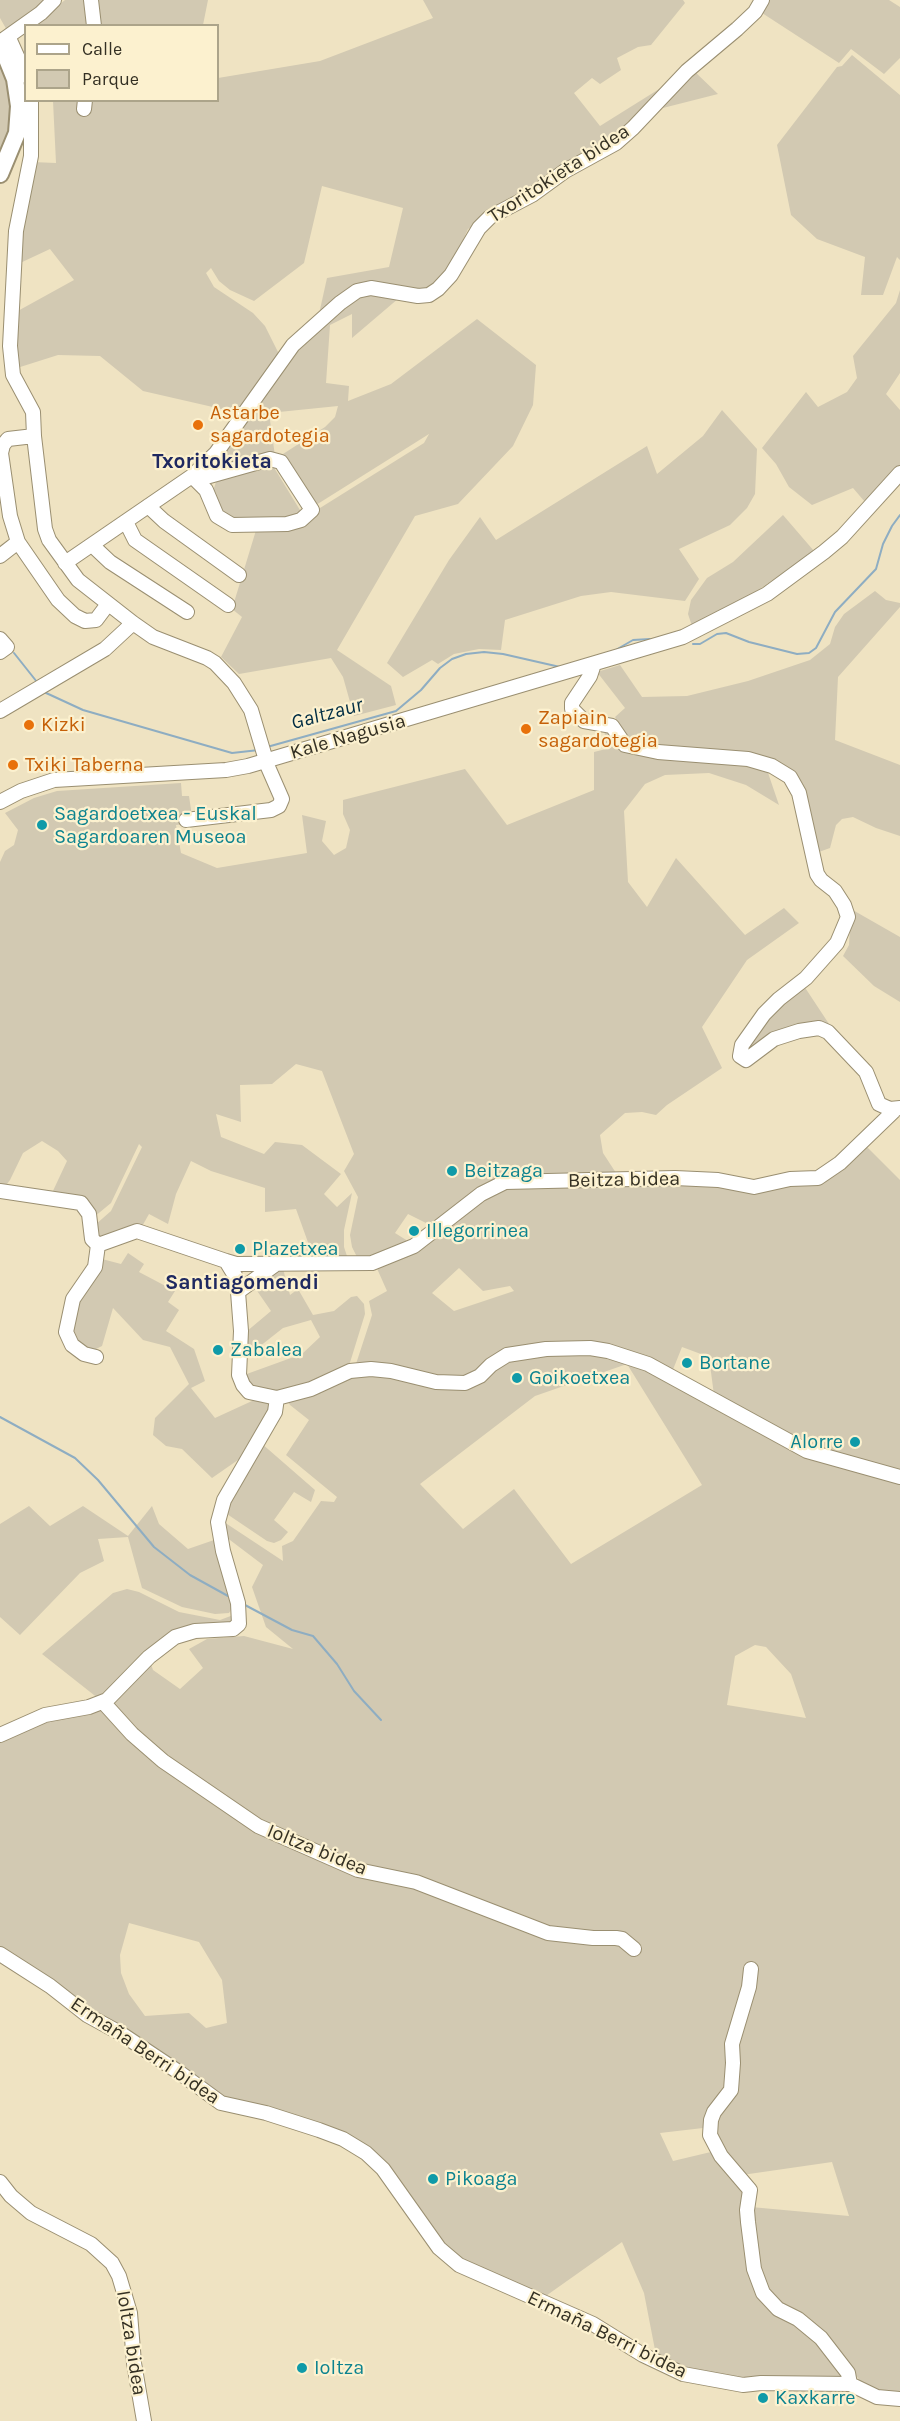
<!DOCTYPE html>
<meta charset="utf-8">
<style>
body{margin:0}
#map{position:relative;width:900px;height:2421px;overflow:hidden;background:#efe3c2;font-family:Karla,sans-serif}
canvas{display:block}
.legend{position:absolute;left:24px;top:24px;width:195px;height:78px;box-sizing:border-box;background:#fcf1cf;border:2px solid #aca48a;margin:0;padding:8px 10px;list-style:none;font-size:18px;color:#343023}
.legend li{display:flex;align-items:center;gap:12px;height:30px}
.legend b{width:30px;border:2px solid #aca48a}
</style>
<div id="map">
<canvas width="900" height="2421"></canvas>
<ul class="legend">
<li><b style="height:8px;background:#fff"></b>Calle</li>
<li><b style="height:16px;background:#d2c9b2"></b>Parque</li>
</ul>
</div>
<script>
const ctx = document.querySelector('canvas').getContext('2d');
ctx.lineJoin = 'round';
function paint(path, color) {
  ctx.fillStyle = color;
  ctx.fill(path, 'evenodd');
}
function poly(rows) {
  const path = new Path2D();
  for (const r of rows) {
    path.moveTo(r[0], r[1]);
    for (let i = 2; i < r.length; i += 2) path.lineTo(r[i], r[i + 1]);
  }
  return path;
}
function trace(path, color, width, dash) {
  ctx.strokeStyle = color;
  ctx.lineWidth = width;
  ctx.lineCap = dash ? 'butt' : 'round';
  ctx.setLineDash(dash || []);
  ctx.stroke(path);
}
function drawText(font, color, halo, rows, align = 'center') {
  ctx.font = font + ' Karla,sans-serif';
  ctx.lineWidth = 4.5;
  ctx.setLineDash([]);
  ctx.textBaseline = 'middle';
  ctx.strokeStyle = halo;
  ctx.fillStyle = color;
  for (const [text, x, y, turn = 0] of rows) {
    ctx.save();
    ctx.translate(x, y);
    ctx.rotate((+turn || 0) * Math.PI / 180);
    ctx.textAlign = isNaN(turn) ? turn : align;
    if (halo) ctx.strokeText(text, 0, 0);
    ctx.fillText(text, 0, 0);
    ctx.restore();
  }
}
paint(poly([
 [0,0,49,0,8,32,0,18],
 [65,0,208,0,203,25,34,26],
 [423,0,683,0,685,3,651,45,638,47,617,58,621,70,600,84,592,78,574,93,600,126,664,86,612,141,468,229,451,267,428,291,378,285,319,314,327,278,389,267,403,208,322,186,304,263,254,301,230,290,219,281,211,268,206,273,214,287,253,313,265,326,280,356,239,413,143,391,100,356,58,355,17,368,16,312,74,280,50,249,18,264,32,162,56,163,53,101,218,100,218,78,320,61,433,18],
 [765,0,889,0,900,7,900,58,884,74,851,49,839,63,759,11],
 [852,55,900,95,900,260,897,257,883,295,861,295,865,257,817,239,791,215,777,145,837,67,842,66],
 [0,57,12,91,12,122,5,144,0,151],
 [693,70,718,94,655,110],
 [900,290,900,373,886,394,900,410,900,465,865,502,853,488,812,505,789,487,776,464,762,448,806,392,818,407,847,392,857,378,853,356,896,303],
 [372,291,399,298,352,338,352,314,330,325,326,383,349,386,348,401,391,384,477,319,536,365,533,405,513,446,458,504,415,516,337,650,391,686,396,705,354,716,343,677,331,658,239,674,221,657,242,617,232,609,257,527,308,521,320,508,424,443,429,434,316,505,283,454,325,427,335,417,338,406,269,413,275,456,220,468,223,459,219,454,295,346,340,305],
 [722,410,757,449,755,494,747,508,730,525,679,549,699,579,685,601,611,592,581,596,505,620,501,650,479,649,454,654,438,664,432,660,403,677,387,663,449,560,480,517,496,540,647,446,657,474,703,436],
 [270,461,303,515,295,519,234,521,221,510,213,491,218,476],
 [783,515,814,551,754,593,692,626,688,614,691,600,707,578,733,562],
 [875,591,886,600,900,603,900,607,838,677,835,740,900,765,900,836,876,828,853,817,842,819,836,825,830,848,816,853,794,775,629,742,615,717,625,708,597,672,620,665,642,697,687,696,748,681,810,660,830,644,835,627,844,614],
 [604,725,611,726,616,730,622,745,636,752,738,760,766,767,779,805,746,785,709,773,665,775,645,784,624,811,628,882,647,907,676,858,745,935,784,908,799,923,747,960,702,1027,722,1068,667,1105,656,1115,642,1112,625,1113,600,1135,603,1153,618,1176,510,1178,500,1181,468,1200,434,1227,408,1214,395,1233,419,1248,473,1204,497,1188,514,1183,674,1180,813,1182,834,1172,864,1144,900,1180,900,1473,830,1456,714,1395,709,1357,682,1347,672,1372,650,1361,653,1371,708,1404,739,1416,789,1445,809,1455,840,1465,900,1480,900,2395,891,2396,873,2390,862,2383,825,2338,808,2322,779,2306,762,2283,757,2268,751,2207,849,2216,832,2162,742,2175,722,2152,713,2130,714,2117,728,2101,733,2091,736,2075,735,2042,750,1996,754,1975,747,1971,743,1992,729,2030,727,2044,729,2070,721,2095,708,2111,703,2128,660,2133,673,2161,715,2151,743,2184,746,2192,744,2208,752,2268,757,2287,775,2310,799,2323,816,2337,844,2373,846,2377,844,2380,763,2380,742,2383,691,2372,656,2355,644,2293,622,2242,543,2298,461,2262,430,2232,386,2168,369,2151,338,2133,270,2111,226,2102,122,2031,97,2019,35,1973,0,1951,0,1740,22,1727,54,1716,95,1709,104,1712,166,1768,222,1803,258,1829,361,1874,416,1884,540,1933,583,1940,617,1940,632,1951,637,1948,633,1942,622,1936,566,1933,544,1928,415,1879,360,1867,258,1823,163,1758,111,1710,109,1701,150,1661,153,1670,180,1689,203,1668,189,1649,207,1639,244,1636,293,1649,266,1627,252,1587,263,1565,226,1537,224,1522,283,1561,282,1546,293,1541,321,1501,334,1502,337,1497,286,1455,309,1420,290,1405,282,1394,272,1395,273,1408,248,1453,212,1478,182,1449,166,1446,153,1435,155,1418,189,1384,170,1347,143,1340,113,1308,102,1346,92,1351,78,1345,70,1334,76,1301,99,1269,102,1259,121,1264,128,1253,144,1264,139,1272,175,1291,168,1302,179,1310,166,1331,194,1349,205,1381,191,1388,215,1418,252,1401,257,1391,250,1385,244,1375,302,1354,320,1337,311,1320,283,1328,245,1358,246,1332,271,1311,253,1285,282,1265,290,1295,298,1289,313,1315,334,1311,351,1297,357,1296,364,1304,365,1314,348,1369,351,1376,365,1374,395,1377,436,1388,454,1388,469,1385,486,1376,495,1366,508,1359,531,1356,538,1347,504,1352,465,1379,451,1381,436,1380,395,1368,372,1366,355,1367,372,1315,369,1301,387,1291,375,1264,358,1259,352,1247,350,1235,358,1197,344,1171,354,1154,322,1071,296,1064,272,1084,240,1085,241,1122,216,1114,221,1137,264,1154,275,1142,302,1145,341,1174,324,1194,337,1207,352,1193,344,1230,344,1247,347,1256,314,1259,296,1209,265,1212,265,1188,211,1171,191,1161,176,1194,168,1224,149,1214,140,1230,128,1232,107,1242,99,1243,95,1236,95,1225,111,1211,142,1147,139,1144,111,1203,94,1217,86,1200,52,1193,67,1161,58,1151,42,1141,23,1153,10,1180,4,1188,0,1188,0,862,5,851,14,845,18,830,5,813,34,798,57,791,181,783,182,796,189,796,193,823,176,825,181,853,217,868,307,853,302,815,326,821,322,841,334,855,346,848,350,830,343,814,343,800,465,769,507,825,594,790,594,752,606,749],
 [459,1268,483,1291,510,1286,514,1291,454,1311,432,1293],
 [627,1364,702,1485,571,1564,514,1489,463,1529,420,1484,535,1396],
 [755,1645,766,1647,791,1674,806,1718,727,1705,735,1656],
 [129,1923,199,1942,222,1980,227,2023,206,2028,189,2013,145,2016,129,1994,121,1973,120,1955],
 [851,909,900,937,900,1002,874,986,843,956,849,945],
 [802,983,833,1030,820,1025,748,1054,746,1043,757,1025],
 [261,1443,315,1490,311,1502,294,1492,274,1520,288,1532,281,1540,274,1543,267,1541,224,1512],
 [29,1506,50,1526,83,1506,128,1536,152,1506,159,1524,188,1549,217,1539,232,1608,229,1613,215,1614,182,1607,142,1588,128,1537,98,1539,104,1561,80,1573,20,1635,0,1617,0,1524],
 [127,1589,139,1592,179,1612,220,1620,236,1614,233,1625,198,1628,99,1699,42,1654,113,1593]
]), '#d2c9b2');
trace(poly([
 [693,644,700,644,717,634,726,633,749,642,797,654,809,653,816,648,835,612,876,569,883,544,892,526,900,515],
 [614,651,633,640,650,639],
 [14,653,37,682],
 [44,692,83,710,232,753,259,750],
 [267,747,396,711,421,690,440,668,452,659,466,654,484,652,503,654,560,667],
 [0,1417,75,1458,98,1480,154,1547,190,1575,228,1596],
 [245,1605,292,1630,313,1636,337,1664,354,1691,381,1720]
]), '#8eadc2', 2);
const minor = poly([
 [91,0,94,26],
 [9,38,26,76],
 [0,42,41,13,54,0],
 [31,100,31,156,16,231,10,346,13,375,33,412,34,436,45,529,49,540,78,580,133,623,153,637,207,658,215,663,234,683,251,710,268,767,282,799,279,806,271,810,186,820],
 [84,109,85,100],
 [34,436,8,439,3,445,1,453,10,516,18,542,58,600,75,616,85,621,96,620,108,604],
 [270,459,281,462,312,510,301,520,287,524,232,525,217,516,206,490,192,476,206,477,270,459],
 [148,506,164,521,239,575],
 [126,522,135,540,228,605],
 [92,545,110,562,187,612],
 [0,556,18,542],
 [65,563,192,476,216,453,293,345,340,303,357,291,371,288,418,296,429,295,438,289,451,275,479,228,490,217,532,195,565,171,616,143,633,128,687,71,737,29,755,12,762,0],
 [0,639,7,647,0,652],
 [594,664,590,676,572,703,572,709,584,721,612,726,625,745,658,752,748,759,772,766,790,777,799,793,817,874,821,880,835,891,844,905,848,917,837,943,806,978,779,999,764,1014,742,1045,740,1056,746,1060,774,1039,799,1031,819,1028,828,1032,866,1072,879,1104,890,1109,900,1108],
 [0,711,105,649,133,623],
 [0,802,21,791,54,780,226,770,248,766,683,637,767,594,824,552,842,537,900,473],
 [0,1191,81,1203,89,1214,92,1239,98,1245,137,1231,226,1261,237,1279,241,1331,239,1375,243,1385,249,1392,277,1398,311,1389,350,1371,371,1369,391,1371,436,1382,465,1383,480,1376,491,1365,507,1355,546,1349,590,1348,608,1351,648,1364,807,1451,900,1477],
 [226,1261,236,1264,372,1263,414,1246,481,1194,505,1182,675,1178,718,1180,754,1187,790,1179,818,1178,840,1163,895,1110],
 [239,1291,276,1264],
 [96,1357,84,1354,72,1345,66,1332,73,1299,95,1267,98,1245],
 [103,1702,132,1734,163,1761,258,1826,358,1870,416,1882,548,1933,593,1938,616,1938,622,1939,634,1949],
 [0,1735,45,1715,89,1707,107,1700,149,1657,175,1637,195,1631,233,1629,239,1624,238,1603,223,1551,218,1522,224,1500,275,1412,277,1398],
 [0,1954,50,1986,87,2015,120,2033,180,2073,221,2103,266,2113,319,2130,343,2139,366,2153,383,2169,439,2248,459,2265,593,2324,643,2355,683,2374,743,2385,761,2383,850,2384,877,2397,900,2399],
 [751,1969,749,1987,732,2044,733,2063,731,2090,714,2112,711,2120,710,2135,721,2156,750,2190,747,2210,748,2222,754,2269,763,2293,778,2309,798,2319,821,2338,848,2373,850,2384],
 [0,2182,11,2196,31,2213,91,2244,112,2263,119,2276,130,2313,134,2363,144,2421]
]);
const major = poly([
 [0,42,15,79,19,106,17,133,0,174]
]);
trace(minor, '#9a8f71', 16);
trace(major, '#9a8f71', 20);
trace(minor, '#fff', 14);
trace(major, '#fff', 16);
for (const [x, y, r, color] of [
 [198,425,6,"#e8710a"],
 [29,725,6,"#e8710a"],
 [526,729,6,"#e8710a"],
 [13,765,6,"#e8710a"],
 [42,825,6,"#0f9aa8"],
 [452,1171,6,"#0f9aa8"],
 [414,1231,6,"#0f9aa8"],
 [240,1249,6,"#0f9aa8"],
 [218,1350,6,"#0f9aa8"],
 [687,1363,6,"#0f9aa8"],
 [517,1378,6,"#0f9aa8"],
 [855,1442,6,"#0f9aa8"],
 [433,2179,6,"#0f9aa8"],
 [302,2368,6,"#0f9aa8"],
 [763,2398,6,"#0f9aa8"]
]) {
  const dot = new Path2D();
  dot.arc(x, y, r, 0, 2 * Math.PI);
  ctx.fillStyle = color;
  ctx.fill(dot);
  trace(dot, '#fcf1cf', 2);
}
drawText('20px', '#343023', '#fcf1cf', [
 ["Txoritokieta bidea",559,174,-33],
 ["Kale Nagusia",348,737,-16],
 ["Beitza bidea",624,1180,-1],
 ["Ioltza bidea",317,1850,22],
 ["Ermaña Berri bidea",145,2051,34],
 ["Ermaña Berri bidea",607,2335,26],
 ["Ioltza bidea",131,2343,81]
]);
drawText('20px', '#c56008', '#fcf1cf', [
 ["Astarbe",210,413],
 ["sagardotegia",210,436],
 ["Zapiain",538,718],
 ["sagardotegia",538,741],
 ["Kizki",41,725],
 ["Txiki Taberna",25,765]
], 'left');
drawText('20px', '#0d838f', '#fcf1cf', [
 ["Sagardoetxea - Euskal",54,814],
 ["Sagardoaren Museoa",54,837],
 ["Beitzaga",464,1171],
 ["Illegorrinea",426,1231],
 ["Plazetxea",252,1249],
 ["Zabalea",230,1350],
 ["Bortane",699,1363],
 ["Goikoetxea",529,1378],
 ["Alorre",843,1442,"right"],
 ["Pikoaga",445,2179],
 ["Ioltza",314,2368],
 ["Kaxkarre",775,2398]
], 'left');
drawText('bold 21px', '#1f2961', '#fcf1cf', [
 ["Txoritokieta",212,462],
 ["Santiagomendi",242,1283]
]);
drawText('italic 21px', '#012d44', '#fcf1cf', [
 ["Galtzaur",327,714,-15]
]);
</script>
